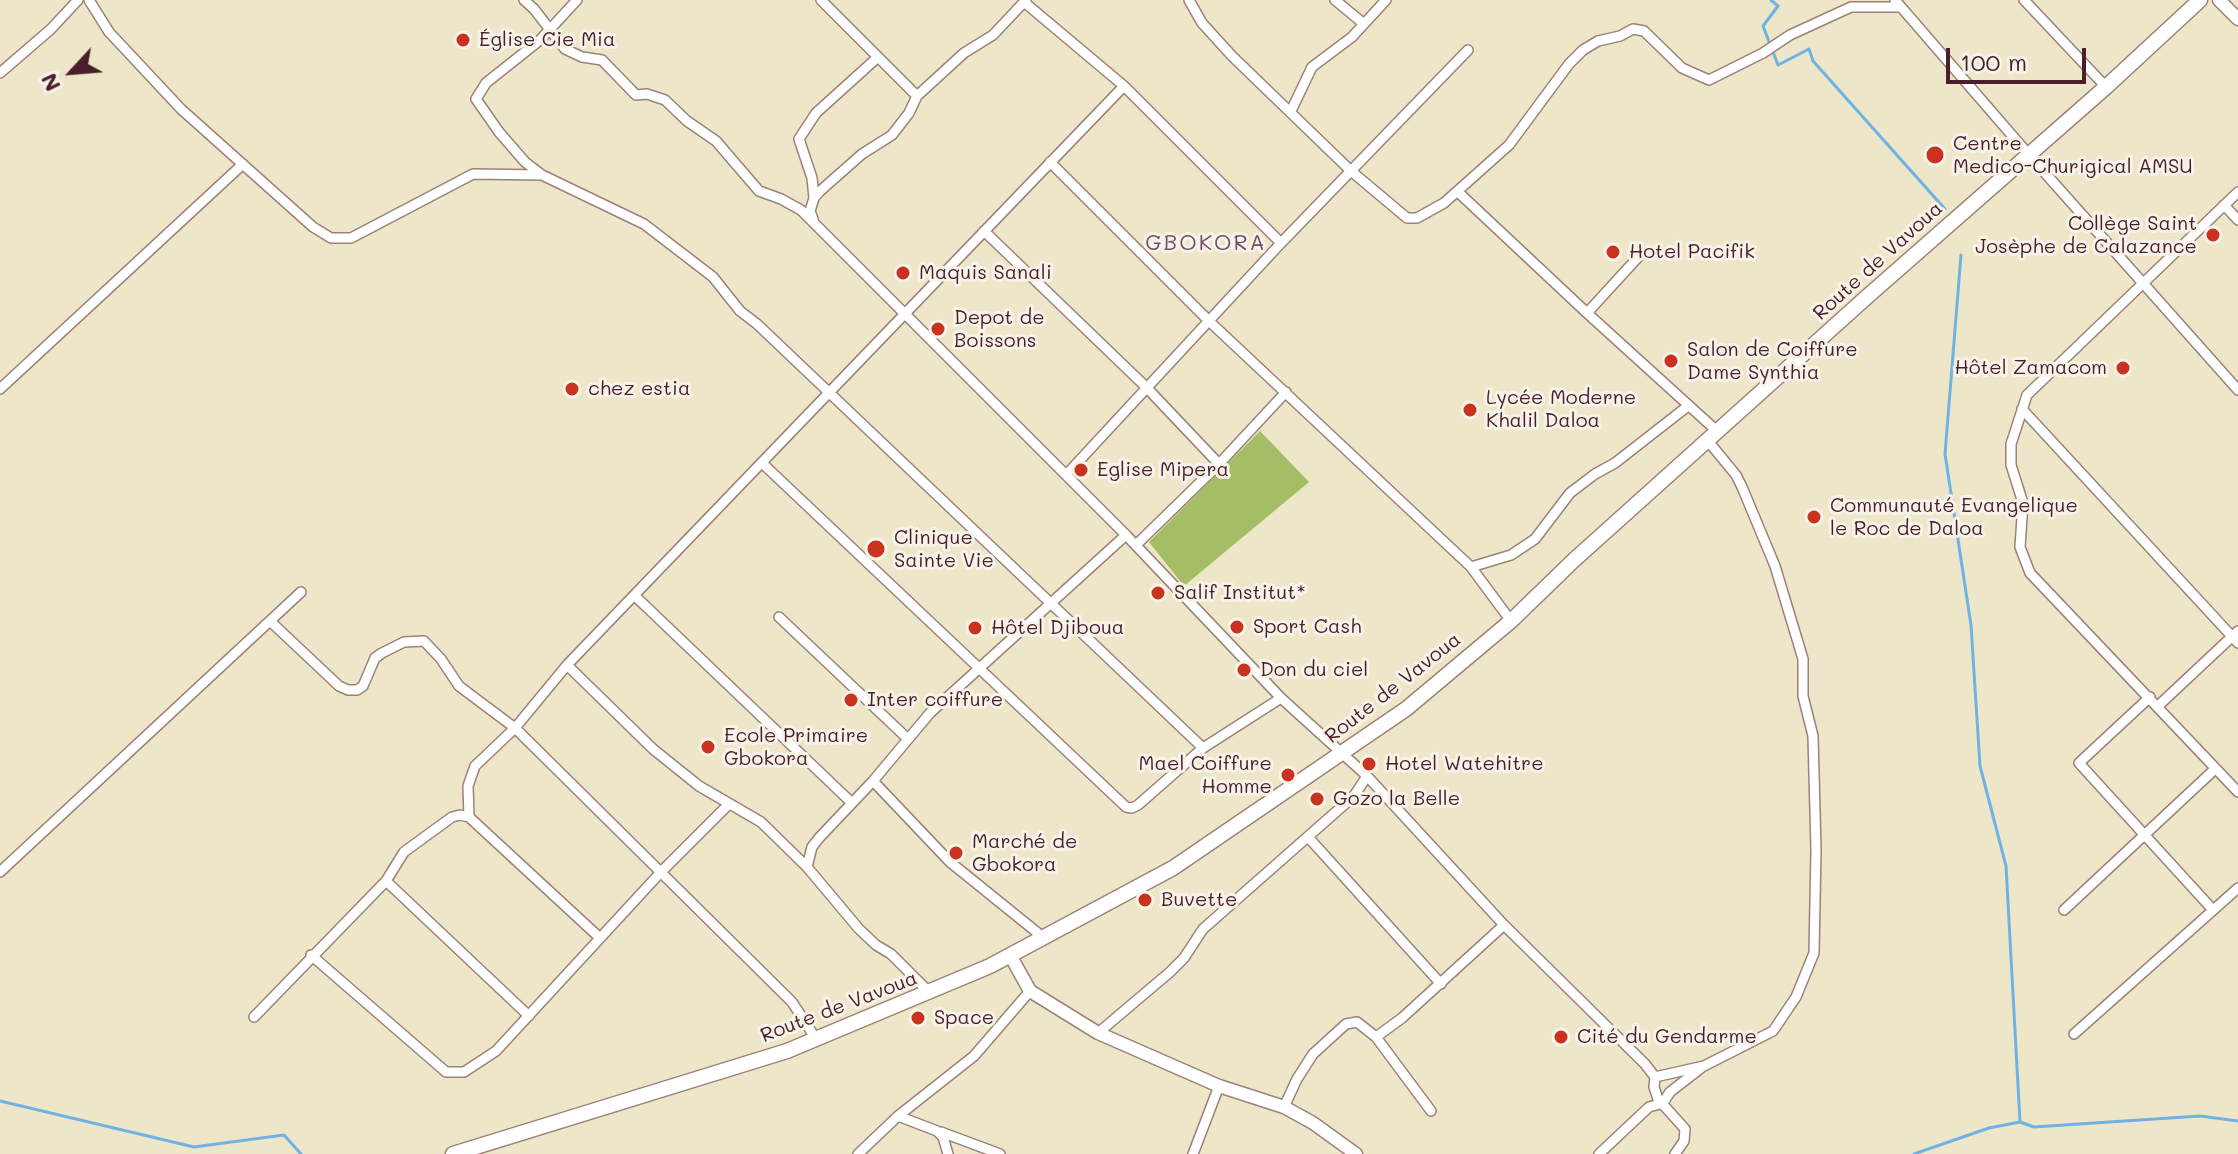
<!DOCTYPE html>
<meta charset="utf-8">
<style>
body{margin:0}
#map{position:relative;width:2238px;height:1154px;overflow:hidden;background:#ede6c8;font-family:Mali,sans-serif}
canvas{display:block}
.north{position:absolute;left:32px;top:32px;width:80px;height:80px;-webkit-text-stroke:6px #f7f3e8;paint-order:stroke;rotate:244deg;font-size:22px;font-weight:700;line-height:32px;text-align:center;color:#4a1f2b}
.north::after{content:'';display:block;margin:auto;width:28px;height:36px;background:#4a1f2b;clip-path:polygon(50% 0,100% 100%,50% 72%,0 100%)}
.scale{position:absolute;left:1946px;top:48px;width:140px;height:36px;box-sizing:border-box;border:4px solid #4a1f2b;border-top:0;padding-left:10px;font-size:24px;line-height:28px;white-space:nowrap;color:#4a1f2b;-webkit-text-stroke:6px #f7f3e8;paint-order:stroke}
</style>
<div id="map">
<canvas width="2238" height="1154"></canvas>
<div class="north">N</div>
<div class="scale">100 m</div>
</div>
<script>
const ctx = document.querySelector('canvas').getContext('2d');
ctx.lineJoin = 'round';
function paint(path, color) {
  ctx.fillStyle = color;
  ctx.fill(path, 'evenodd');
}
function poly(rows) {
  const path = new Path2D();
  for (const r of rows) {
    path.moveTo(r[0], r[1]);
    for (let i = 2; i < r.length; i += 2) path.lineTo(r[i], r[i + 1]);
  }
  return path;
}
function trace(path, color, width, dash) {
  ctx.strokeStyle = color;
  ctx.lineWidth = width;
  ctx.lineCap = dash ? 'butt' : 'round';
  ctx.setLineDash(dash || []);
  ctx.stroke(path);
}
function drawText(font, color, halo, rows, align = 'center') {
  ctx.font = font + ' Mali,sans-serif';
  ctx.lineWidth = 6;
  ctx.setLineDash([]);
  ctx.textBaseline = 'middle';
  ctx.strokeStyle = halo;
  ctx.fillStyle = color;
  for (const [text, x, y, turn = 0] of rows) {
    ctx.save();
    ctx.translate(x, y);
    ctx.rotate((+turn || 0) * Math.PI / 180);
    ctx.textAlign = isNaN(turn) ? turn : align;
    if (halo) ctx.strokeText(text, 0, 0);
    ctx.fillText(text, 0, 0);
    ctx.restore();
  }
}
paint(poly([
 [1260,431,1309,482,1184,586,1149,542]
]), '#a3be64');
trace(poly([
 [1771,0,1778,6,1763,26,1778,65,1809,49,1813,61,1945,209],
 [1961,255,1945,454,1971,625,1980,766,2006,866,2020,1122],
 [0,1101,194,1147,284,1135,301,1154],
 [1914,1154,1989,1128,2020,1122,2034,1127,2200,1116,2238,1121]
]), '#70b2e4', 3);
const street = poly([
 [89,0,109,32,181,109,313,227,331,238,351,238,473,174,542,175],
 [524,0,534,9,565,49,582,57,602,60,636,95,647,94,665,100,687,121,716,141,759,191,781,199,801,210,1126,535,1281,698,1367,776,1504,925,1645,1064,1655,1077,1654,1087,1658,1099,1685,1129,1684,1141,1675,1154],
 [577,0,540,40,486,83,476,99,499,132,525,162,542,175,644,224,713,277,740,311,757,324,1203,748,1281,698],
 [821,0,917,96],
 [1189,0,1202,23,1232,56,1351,171,1407,218,1417,218,1444,203,1509,145,1569,64,1583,50,1598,41,1620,36,1633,29,1644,31,1682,68,1709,80,1763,53,1790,35,1851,7,1900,7],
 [1335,0,1364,24],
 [1895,0,2029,155,2238,390],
 [2024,0,2106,87],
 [1024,2,1124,86,1281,243],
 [0,73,51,29,78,0],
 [1291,111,1312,67,1352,37,1386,0],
 [1050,162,1210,322,1471,567,1511,621],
 [1458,192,1587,313],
 [2238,192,2027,395,2011,444,2011,465,2023,503,2020,547,2030,573,2238,792],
 [814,198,812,178,799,139,816,113,878,57],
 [2224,205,2238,220],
 [813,219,810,211,814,198,819,192,862,154,892,135,909,113,917,96,964,53,993,35,1026,0],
 [984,231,1146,387,1219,464],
 [1641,254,1587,313,1718,432],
 [0,389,243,164],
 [2022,409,2238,643],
 [762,463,1126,807,1132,808,1138,805,1203,748],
 [1066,475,1281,243,1468,50],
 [1136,545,1219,464,1286,392],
 [1471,567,1511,555,1535,539,1570,493,1595,474,1615,463,1688,406],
 [635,596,852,803],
 [779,617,908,739],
 [270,621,339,686,348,690,357,690,363,686,375,658,382,653,404,642,424,641,441,659,459,686,515,728,792,1002,816,1039],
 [567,665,653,749,699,786,761,822,807,867,859,929,876,945,891,954,930,993],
 [2150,697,2079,763,2213,910],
 [2158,706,2238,631],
 [873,781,950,862,1044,938],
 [469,817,468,786,475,766,515,728,567,665,1124,86],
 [1308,837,1441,984],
 [807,867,812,847,819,838,873,781,930,713,1126,535],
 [0,872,301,592],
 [386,881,529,1016],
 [2064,910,2215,769],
 [311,955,446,1072,464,1072,496,1051,661,872,729,804],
 [254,1017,386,881,404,852,452,817,460,815,469,817,600,938],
 [1098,1033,1170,972,1184,958,1203,929,1354,796,1367,776],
 [2074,1034,2238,888],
 [1376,1037,1431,1111],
 [1655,1077,1704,1066,1773,1031,1796,997,1814,953,1816,849,1813,736,1803,696,1803,659,1775,566,1742,487,1736,475,1708,441],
 [1284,1107,1297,1079,1313,1054,1346,1024,1357,1022,1376,1037,1402,1018,1504,925],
 [898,1116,937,1131,943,1137,948,1154],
 [941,1132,1000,1154],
 [858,1154,898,1116,974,1056,1030,991],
 [1193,1154,1219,1086],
 [1599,1154,1649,1107,1663,1103,1670,1092,1701,1068]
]);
const secondary = poly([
 [2219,0,2238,19],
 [1010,955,1030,991,1098,1033,1219,1086,1284,1107,1313,1123,1356,1154]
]);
const primary = poly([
 [453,1154,787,1051,990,966,1173,868,1406,709,1511,621,1574,560,1869,295,2106,87,2200,0]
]);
trace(street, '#9c827a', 12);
trace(secondary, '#9c827a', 15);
trace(primary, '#9c827a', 17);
trace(street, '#fff', 9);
trace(secondary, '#fff', 12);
trace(primary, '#fff', 14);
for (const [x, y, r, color] of [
 [463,40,8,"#c8321e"],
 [1935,155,10,"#c8321e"],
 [2213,235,8,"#c8321e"],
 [1613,252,8,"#c8321e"],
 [903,273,8,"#c8321e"],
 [938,329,8,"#c8321e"],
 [1671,361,8,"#c8321e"],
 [2123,368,8,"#c8321e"],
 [572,389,8,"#c8321e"],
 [1470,410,8,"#c8321e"],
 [1081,470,8,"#c8321e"],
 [1814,517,8,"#c8321e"],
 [876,549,10,"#c8321e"],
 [1158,593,8,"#c8321e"],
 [1237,627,8,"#c8321e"],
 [975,628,8,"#c8321e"],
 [1244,670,8,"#c8321e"],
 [851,700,8,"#c8321e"],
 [708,747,8,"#c8321e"],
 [1369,764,8,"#c8321e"],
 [1288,775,8,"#c8321e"],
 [1317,799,8,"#c8321e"],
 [956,853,8,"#c8321e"],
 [1145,900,8,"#c8321e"],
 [918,1018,8,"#c8321e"],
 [1561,1037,8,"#c8321e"]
]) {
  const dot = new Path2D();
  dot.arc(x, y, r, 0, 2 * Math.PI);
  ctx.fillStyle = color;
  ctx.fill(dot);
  trace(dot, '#f7f3e8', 3);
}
drawText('20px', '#4a1f2b', '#f7f3e8', [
 ["Église Cie Mia",479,40],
 ["Centre",1953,144],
 ["Medico-Churigical AMSU",1953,167],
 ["Collège Saint",2197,224,"right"],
 ["Josèphe de Calazance",2197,247,"right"],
 ["Hotel Pacifik",1629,252],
 ["Maquis Sanali",919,273],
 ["Depot de",954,318],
 ["Boissons",954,341],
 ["Salon de Coiffure",1687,350],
 ["Dame Synthia",1687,373],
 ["Hôtel Zamacom",2107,368,"right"],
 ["chez estia",588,389],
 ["Lycée Moderne",1486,398],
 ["Khalil Daloa",1486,421],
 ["Eglise Mipera",1097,470],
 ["Communauté Evangelique",1830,506],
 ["le Roc de Daloa",1830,529],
 ["Clinique",894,538],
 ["Sainte Vie",894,561],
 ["Salif Institut*",1174,593],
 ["Sport Cash",1253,627],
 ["Hôtel Djiboua",991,628],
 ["Don du ciel",1260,670],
 ["Inter coiffure",867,700],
 ["Ecole Primaire",724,736],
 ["Gbokora",724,759],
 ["Mael Coiffure",1272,764,"right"],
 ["Homme",1272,787,"right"],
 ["Hotel Watehitre",1385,764],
 ["Gozo la Belle",1333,799],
 ["Marché de",972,842],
 ["Gbokora",972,865],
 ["Buvette",1161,900],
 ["Space",934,1018],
 ["Cité du Gendarme",1577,1037]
], 'left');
drawText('20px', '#4a1f2b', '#f7f3e8', [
 ["Route de Vavoua",1878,261,-42],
 ["Route de Vavoua",1393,688,-38],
 ["Route de Vavoua",839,1007,-21]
]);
ctx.letterSpacing = '2px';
drawText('22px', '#734f68', '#f7f3e8', [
 ["GBOKORA",1206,243]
]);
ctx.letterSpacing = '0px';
</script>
